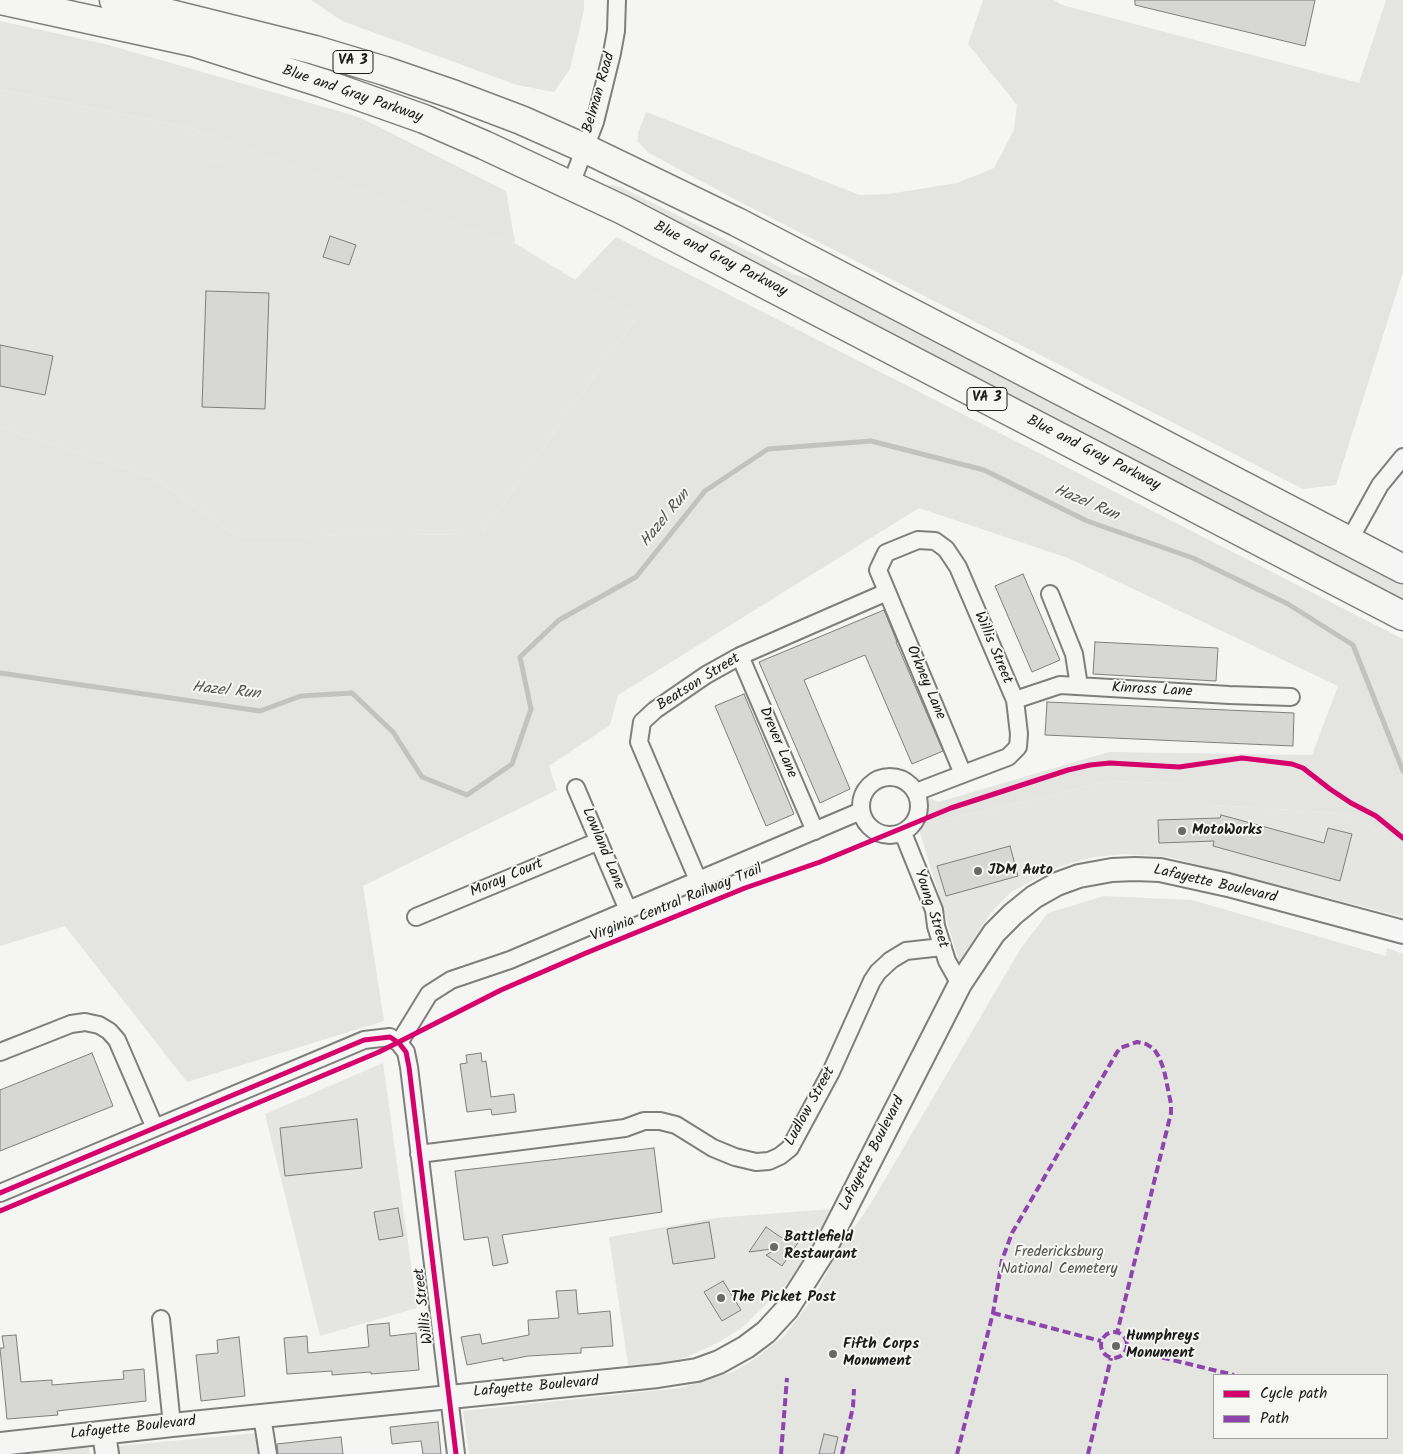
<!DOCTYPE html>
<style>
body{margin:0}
#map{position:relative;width:1403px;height:1454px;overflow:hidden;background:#f5f5f3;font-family:Kalam,sans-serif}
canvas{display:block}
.legend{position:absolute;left:1213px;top:1374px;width:175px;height:65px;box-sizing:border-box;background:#f6f6f2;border:1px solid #9f9f9c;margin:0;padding:6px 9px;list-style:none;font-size:15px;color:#1c1c1c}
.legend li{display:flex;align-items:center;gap:10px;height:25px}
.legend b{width:25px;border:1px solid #9f9f9c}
</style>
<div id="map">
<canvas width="1403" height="1454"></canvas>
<ul class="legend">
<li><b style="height:6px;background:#d6006c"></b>Cycle path</li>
<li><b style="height:6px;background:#8e44ad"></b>Path</li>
</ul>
</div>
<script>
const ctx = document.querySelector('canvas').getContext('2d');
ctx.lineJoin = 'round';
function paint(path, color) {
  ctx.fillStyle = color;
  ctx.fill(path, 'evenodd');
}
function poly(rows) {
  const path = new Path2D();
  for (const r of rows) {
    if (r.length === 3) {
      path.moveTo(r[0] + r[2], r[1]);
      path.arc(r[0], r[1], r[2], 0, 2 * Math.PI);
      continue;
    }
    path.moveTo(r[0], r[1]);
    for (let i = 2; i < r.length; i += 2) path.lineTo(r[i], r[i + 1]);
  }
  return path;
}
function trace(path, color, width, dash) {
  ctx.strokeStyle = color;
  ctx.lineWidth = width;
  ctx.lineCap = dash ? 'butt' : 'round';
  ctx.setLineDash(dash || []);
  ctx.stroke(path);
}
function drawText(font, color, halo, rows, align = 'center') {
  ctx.font = font + ' Kalam,sans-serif';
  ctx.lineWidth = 4;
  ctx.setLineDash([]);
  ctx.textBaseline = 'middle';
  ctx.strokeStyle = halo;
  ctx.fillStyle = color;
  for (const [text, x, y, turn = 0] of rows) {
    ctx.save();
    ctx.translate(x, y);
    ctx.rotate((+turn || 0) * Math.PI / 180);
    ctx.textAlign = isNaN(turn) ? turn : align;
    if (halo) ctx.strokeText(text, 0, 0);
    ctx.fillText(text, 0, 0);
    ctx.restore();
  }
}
paint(poly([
 [0,89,195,129,506,238,637,317,482,534,238,537,151,477,0,428],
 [1110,781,1188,784,1211,805,1344,813,1395,837,1403,845,1403,917,1168,857,1124,854,1089,858,1059,867,1011,892,990,914,959,961,918,826],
 [383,1063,417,1308,320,1336,265,1114],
 [831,1209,804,1258,785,1286,743,1327,721,1341,685,1358,659,1363,628,1365,609,1237,715,1218],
 [256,1433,259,1454,119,1454,118,1446],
 [88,1445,90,1454,29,1454]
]), '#e5e5e2');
paint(poly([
 [311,0,584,0,584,10,570,69,554,92,517,85,342,21],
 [983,0,1054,0,1062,5,1359,83,1386,0,1403,0,1403,272,1336,485,1303,489,740,202,649,153,638,142,638,133,646,112,860,195,888,194,957,183,994,168,1014,130,1017,105,968,44],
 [0,21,105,44,359,117,506,191,515,243,195,129,0,89],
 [217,162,225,164,231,173,223,251,220,257,210,263,196,264,191,260,191,251,208,171,211,163],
 [611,185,620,187,665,209,793,274,828,284,1403,581,1403,606,606,188,607,186],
 [616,237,1403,639,1403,845,1395,837,1344,813,1211,805,1187,784,1110,781,918,826,929,798,939,802,1109,752,1312,755,1338,686,1068,558,919,508,618,695,610,725,549,766,557,790,363,886,384,1021,187,1082,65,926,0,946,0,428,151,477,238,537,482,534,637,317,575,280],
 [1104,896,1192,900,1386,956,1387,948,1403,954,1403,1454,469,1454,463,1411,680,1388,733,1372,753,1360,784,1336,814,1297,839,1250,871,1203,1021,948,1048,913],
 [1214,1375,1387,1375,1387,1438,1214,1438]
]), '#e4e4e1');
trace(poly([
 [0,673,260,711,301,696,352,693,393,732,422,777,467,795,512,764,531,709,520,657,559,620,636,577,705,491,768,449,871,441,984,470,1087,521,1193,558,1288,604,1353,645,1403,771]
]), '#c2c2bf', 5);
const building = poly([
 [1135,0,1315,0,1305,46,1135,5,1135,0],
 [330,236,356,245,349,265,323,257,330,236],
 [206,291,269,293,265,409,202,407,206,291],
 [0,345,53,356,45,395,0,386,0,345],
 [1023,574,1060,660,1032,672,995,586,1023,574],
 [884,610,897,642,896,642,943,751,912,764,865,655,804,680,850,789,820,803,759,662,884,610],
 [1095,642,1218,648,1216,681,1093,674,1095,642],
 [744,694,794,814,766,826,715,706,744,694],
 [1047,702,1294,713,1293,746,1045,735,1047,702],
 [1221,815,1324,843,1328,828,1352,834,1340,881,1213,846,1214,841,1159,843,1158,820,1220,818,1221,815],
 [1010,846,1018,876,946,896,937,866,1010,846],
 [92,1053,113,1106,0,1151,0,1090,92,1053],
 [481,1053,482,1062,486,1061,491,1097,514,1094,516,1112,492,1115,491,1109,467,1112,460,1064,467,1063,466,1055,481,1053],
 [357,1119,362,1168,285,1176,280,1128,357,1119],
 [654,1148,662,1212,502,1235,508,1263,493,1266,488,1237,464,1240,455,1171,654,1148],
 [398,1208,403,1236,379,1240,374,1212,398,1208],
 [709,1222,715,1258,673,1264,667,1229,709,1222],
 [766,1227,788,1242,806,1231,782,1266,766,1255,779,1248,749,1252,766,1227],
 [723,1281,741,1310,722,1321,704,1292,723,1281],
 [576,1290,578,1314,610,1311,613,1346,581,1348,581,1353,528,1356,503,1361,503,1358,467,1365,461,1337,480,1334,482,1344,529,1335,528,1320,559,1318,556,1291,576,1290],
 [389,1323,390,1336,416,1333,419,1370,371,1374,371,1372,332,1375,332,1371,287,1374,284,1338,307,1336,308,1353,369,1347,367,1325,389,1323],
 [16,1335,21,1382,52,1380,52,1385,124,1379,123,1371,144,1369,146,1401,57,1411,58,1415,7,1419,0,1348,4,1348,2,1336,16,1335],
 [239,1337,245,1396,201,1401,196,1355,218,1353,217,1340,239,1337],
 [438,1422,441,1454,423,1454,421,1441,392,1444,390,1427,438,1422],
 [824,1434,838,1437,834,1454,819,1454,824,1434],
 [341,1437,343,1454,278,1454,277,1444,341,1437]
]);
paint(building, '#d7d7d6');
trace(building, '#7e7e7d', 1);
const street = poly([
 [571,184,595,122,612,53,616,31,617,0],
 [1349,541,1380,485,1403,457],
 [1050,594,1074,654,1079,686],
 [740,656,815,831],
 [1015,700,1060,685,1229,695,1291,697],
 [890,806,29],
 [576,788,628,910],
 [916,792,963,774,1008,757,1018,747,1019,734,1015,700,958,567,946,549,935,541,918,540,886,553,878,570,963,774],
 [903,833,934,910,936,926,947,961,960,984],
 [698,880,639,742,642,722,655,710,706,675,740,656,887,592],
 [416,917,599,841],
 [399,1043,429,994,451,980,510,960,861,811],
 [0,1052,71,1024,85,1022,99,1025,109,1031,117,1040,155,1128],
 [419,1154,625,1128,644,1121,660,1121,676,1125,713,1148,735,1157,756,1162,769,1161,780,1156,790,1148,831,1072,872,981,878,972,891,960,906,951,942,947],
 [0,1193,364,1040,390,1037,399,1043,406,1052,409,1067,456,1454],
 [161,1319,172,1425],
 [262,1416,268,1454]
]);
const secondary = poly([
 [104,1433,107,1454],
 [0,1444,172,1425,658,1376,697,1370,719,1362,746,1347,766,1332,787,1309,825,1249,960,984,994,933,1013,914,1034,897,1057,884,1079,876,1112,870,1135,869,1160,870,1228,885,1403,932]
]);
const highway = poly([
 [0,0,193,42,322,83,424,119,484,145,623,210,1403,616],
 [114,0,315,50,385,71,455,95,521,120,584,148,737,222,1403,569]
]);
trace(street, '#7e7e7d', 20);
trace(secondary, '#7e7e7d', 26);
trace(highway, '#7e7e7d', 31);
trace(street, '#f5f5f3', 16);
trace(secondary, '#f5f5f3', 22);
trace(highway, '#f5f5f3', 28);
trace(poly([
 [993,1313,1101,1341],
 [1114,1345,13],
 [1127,1349,1234,1375],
 [781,1454,787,1378],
 [842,1454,853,1407,854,1389],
 [957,1454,993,1313,1002,1260,1012,1233,1116,1054,1120,1048,1137,1042,1146,1044,1154,1049,1159,1057,1164,1070,1171,1104,1171,1113,1117,1333],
 [1088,1454,1111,1358]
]), '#8e44ad', 4, [8, 4]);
trace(poly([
 [0,1193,364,1040,390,1037,399,1043,406,1052,409,1067,456,1454],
 [0,1211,379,1052,501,990,586,953,745,888,820,862,951,808,1068,770,1090,765,1110,763,1179,767,1242,758,1292,764,1303,768,1330,789,1351,803,1376,816,1403,838]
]), '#d6006c', 5);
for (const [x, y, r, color] of [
 [1182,831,5,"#686867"],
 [978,871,5,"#686867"],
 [774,1247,5,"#686867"],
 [721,1298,5,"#686867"],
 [1116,1346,5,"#686867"],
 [833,1354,5,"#686867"]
]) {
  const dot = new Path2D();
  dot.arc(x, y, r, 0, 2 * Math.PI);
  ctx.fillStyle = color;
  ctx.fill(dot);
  trace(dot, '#f6f6f2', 2);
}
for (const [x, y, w] of [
 [353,62,40],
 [987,399,40]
]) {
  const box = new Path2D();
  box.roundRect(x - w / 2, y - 11.5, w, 23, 4);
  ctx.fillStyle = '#f6f6f2';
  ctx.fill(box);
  trace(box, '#1c1c1c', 1);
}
drawText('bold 14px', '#1c1c1c', null, [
 ["VA 3",353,62],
 ["VA 3",987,399]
]);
drawText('15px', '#1c1c1c', '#f6f6f2', [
 ["Belman Road",600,93,-74],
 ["Blue and Gray Parkway",352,95,19],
 ["Blue and Gray Parkway",720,260,27],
 ["Blue and Gray Parkway",1093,454,27],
 ["Willis Street",992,648,67],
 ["Beatson Street",699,683,-32],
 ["Orkney Lane",925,683,67],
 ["Kinross Lane",1152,691,3],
 ["Drever Lane",777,743,67],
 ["Lowland Lane",602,849,67],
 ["Moray Court",507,879,-23],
 ["Lafayette Boulevard",1215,885,13],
 ["Virginia Central Railway Trail",677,904,-22],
 ["Young Street",930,909,72],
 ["Ludlow Street",811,1107,-61],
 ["Lafayette Boulevard",873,1154,-63],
 ["Willis Street",425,1306,-97],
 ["Lafayette Boulevard",536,1388,-5],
 ["Lafayette Boulevard",133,1429,-6]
]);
drawText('bold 15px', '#1c1c1c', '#f6f6f2', [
 ["MotoWorks",1192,831],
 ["JDM Auto",988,871],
 ["Battlefield",784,1238],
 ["Restaurant",784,1255],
 ["The Picket Post",731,1298],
 ["Humphreys",1126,1337],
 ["Monument",1126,1354],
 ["Fifth Corps",843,1345],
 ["Monument",843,1362]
], 'left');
drawText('15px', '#545453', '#f6f6f2', [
 ["Fredericksburg",1059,1253],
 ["National Cemetery",1059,1270]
]);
drawText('italic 16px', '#565654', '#f6f6f2', [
 ["Hazel Run",1086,504,23],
 ["Hazel Run",666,519,-51],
 ["Hazel Run",226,692,6]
]);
</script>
